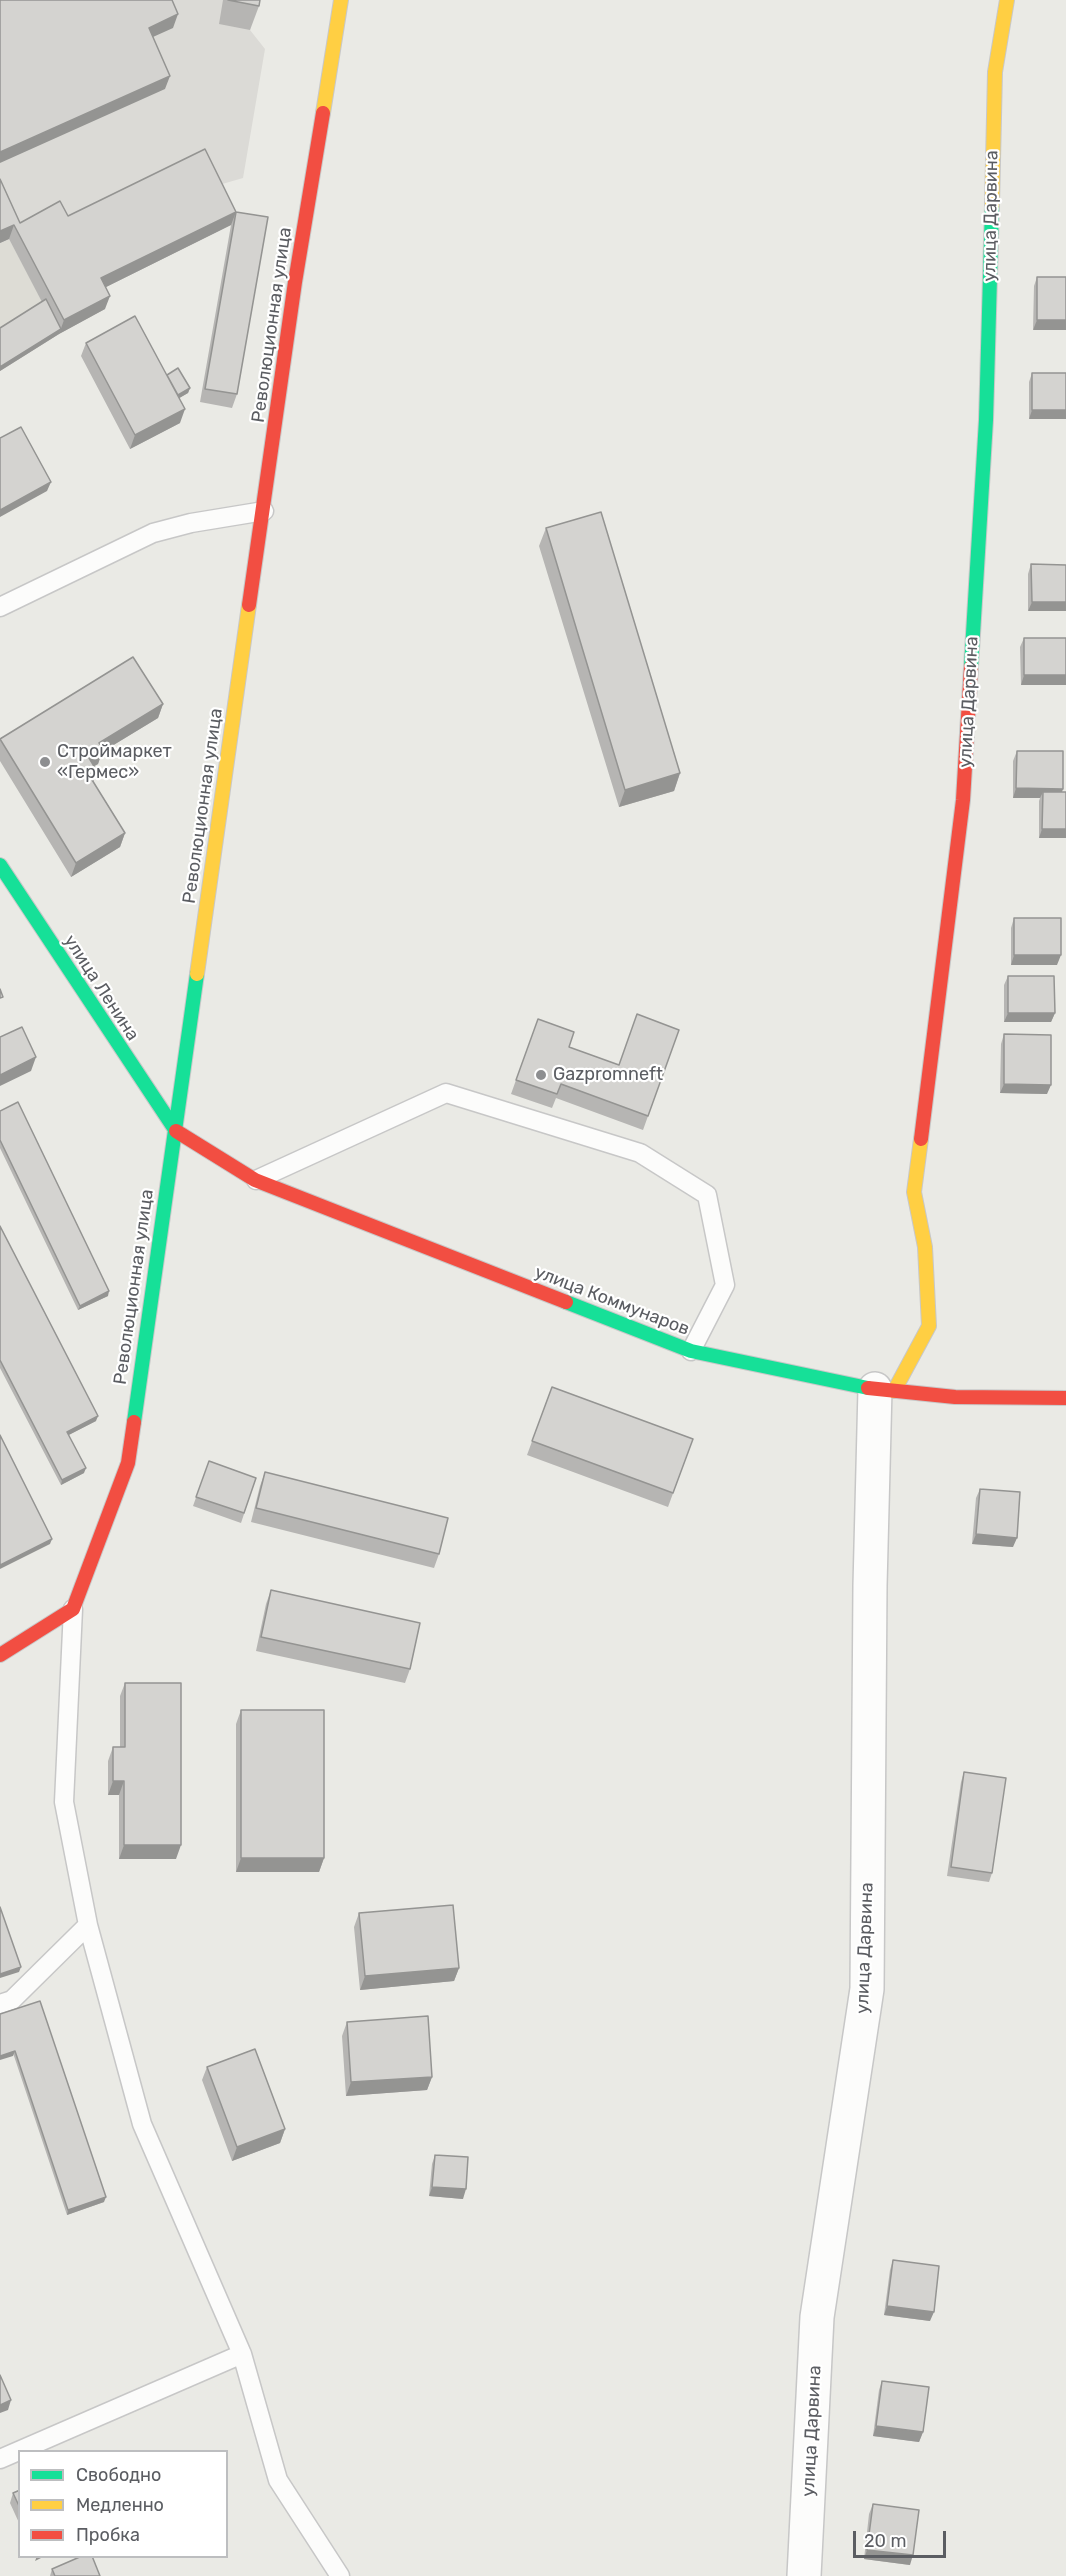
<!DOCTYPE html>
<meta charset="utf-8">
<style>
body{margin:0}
#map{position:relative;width:1066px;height:2576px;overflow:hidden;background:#eaeae5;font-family:Rubik,sans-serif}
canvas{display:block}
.legend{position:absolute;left:18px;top:2450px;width:210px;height:108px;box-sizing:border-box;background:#fff;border:2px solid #bdbec0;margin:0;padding:8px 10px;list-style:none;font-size:18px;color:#5b5d62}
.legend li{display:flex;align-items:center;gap:12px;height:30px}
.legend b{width:30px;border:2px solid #bdbec0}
.scale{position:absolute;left:853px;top:2531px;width:93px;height:27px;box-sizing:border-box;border:3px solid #5b5d62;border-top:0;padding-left:8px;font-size:18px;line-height:21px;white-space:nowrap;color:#5b5d62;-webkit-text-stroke:4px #fff;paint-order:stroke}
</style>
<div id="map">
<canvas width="1066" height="2576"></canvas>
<ul class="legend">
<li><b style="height:8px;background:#16e098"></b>Свободно</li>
<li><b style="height:8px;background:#ffcf43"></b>Медленно</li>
<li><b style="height:8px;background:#f24e42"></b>Пробка</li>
</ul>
<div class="scale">20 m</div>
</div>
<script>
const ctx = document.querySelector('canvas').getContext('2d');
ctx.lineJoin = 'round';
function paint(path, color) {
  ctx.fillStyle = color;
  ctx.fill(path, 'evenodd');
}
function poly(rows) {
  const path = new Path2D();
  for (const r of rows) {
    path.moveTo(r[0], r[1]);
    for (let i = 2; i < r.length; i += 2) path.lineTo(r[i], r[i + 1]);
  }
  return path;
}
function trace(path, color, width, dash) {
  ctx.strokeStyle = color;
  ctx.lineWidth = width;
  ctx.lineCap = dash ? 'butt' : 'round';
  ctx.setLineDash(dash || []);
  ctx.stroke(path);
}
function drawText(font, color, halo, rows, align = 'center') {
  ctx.font = font + ' Rubik,sans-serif';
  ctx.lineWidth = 4.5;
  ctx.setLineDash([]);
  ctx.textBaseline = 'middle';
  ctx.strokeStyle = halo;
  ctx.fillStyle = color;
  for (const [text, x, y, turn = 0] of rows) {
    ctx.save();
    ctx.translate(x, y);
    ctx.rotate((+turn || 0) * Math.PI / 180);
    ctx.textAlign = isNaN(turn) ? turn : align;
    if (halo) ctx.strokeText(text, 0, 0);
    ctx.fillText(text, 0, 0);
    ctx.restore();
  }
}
paint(poly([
 [0,0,255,0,250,30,265,49,243,178,63,230,15,236,0,243]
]), '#dbdad6');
paint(poly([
 [9,239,44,304,0,332,0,243]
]), '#dddcd5');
const lane = poly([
 [0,607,153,533,191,523,264,511],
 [256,1180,446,1093,640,1153,707,1195,725,1285,691,1351],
 [73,1609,64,1802,88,1925],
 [0,2004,12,2000,88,1925,142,2124,242,2354,0,2459],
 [242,2354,278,2480,340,2576]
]);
const street = poly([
 [804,2576,817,2317,867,1989,870,1586,875,1389]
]);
const fast = poly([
 [971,667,986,420,992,205],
 [0,865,176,1131],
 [566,1302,691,1351,868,1388],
 [134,1422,197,974]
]);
const slow = poly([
 [323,113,341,0],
 [992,205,995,72,1007,0],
 [197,974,249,605],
 [894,1391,929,1326,925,1247,914,1192,921,1139]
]);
const jam = poly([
 [249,605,295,282,323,113],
 [176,1131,255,1180,566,1302],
 [921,1139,963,800,971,667],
 [868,1388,955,1397,1066,1398],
 [0,1655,73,1609,128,1463,134,1422]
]);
trace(lane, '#c7c7c7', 21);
trace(street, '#c7c7c7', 36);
trace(fast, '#c8c8c8', 16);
trace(slow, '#c8c8c8', 16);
trace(jam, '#c8c8c8', 16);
trace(lane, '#fcfcfb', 18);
trace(street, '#fcfcfb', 33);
trace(fast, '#16e098', 14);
trace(slow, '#ffcf43', 14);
trace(jam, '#f24e42', 14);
paint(poly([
 [223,0,260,0,259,6,250,30,219,24],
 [0,179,20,223,68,216,236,212,237,394,232,408,200,402,231,225,106,287,105,309,59,334,0,371,0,328,42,302,9,239,0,243],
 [1037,277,1066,277,1033,330,1034,286],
 [86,343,167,375,190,388,188,393,179,398,180,423,130,449,81,356],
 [1032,373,1066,373,1029,419,1029,382],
 [546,528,680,773,674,791,619,807,539,546],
 [1031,564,1066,565,1028,611,1028,574],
 [1024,638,1066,638,1066,685,1021,685,1020,647],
 [163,704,158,718,102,752,98,764,94,766,97,771,93,781,125,833,120,847,71,877,0,761,0,740],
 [1017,751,1062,792,1066,792,1066,838,1039,838,1039,801,1040,798,1013,798,1013,761],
 [1014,918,1057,965,1011,965,1011,928],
 [1008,976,1055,1013,1051,1022,1004,1022,1004,985],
 [538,1019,569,1047,619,1065,679,1030,643,1130,556,1098,552,1108,511,1094],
 [1004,1034,1047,1094,1000,1093,1001,1044],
 [0,1111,108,1296,78,1310,0,1148],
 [0,1226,96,1421,68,1435,84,1473,61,1485,0,1368],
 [552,1387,693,1439,668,1507,527,1455],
 [209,1461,256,1478,241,1523,193,1506],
 [265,1472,439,1554,434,1568,251,1522,260,1486],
 [980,1489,1013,1547,972,1544,976,1498],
 [271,1590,410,1669,405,1683,256,1651,266,1604],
 [125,1683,176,1859,119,1859,119,1795,108,1795,108,1761,113,1747,120,1747,120,1696],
 [241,1710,324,1858,319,1872,236,1872,236,1724],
 [964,1772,992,1873,989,1882,947,1876,961,1782],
 [359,1913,459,1968,454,1981,360,1990,354,1927],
 [0,2014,104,2202,67,2215],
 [347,2022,432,2077,427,2090,346,2096,342,2036],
 [207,2067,285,2129,280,2143,232,2161,202,2080],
 [435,2155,463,2199,429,2196,432,2164],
 [893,2260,930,2321,884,2315,890,2270],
 [882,2381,923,2432,919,2442,873,2436,879,2390],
 [20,2490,20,2525,10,2503,13,2493],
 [873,2504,910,2565,864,2559,869,2514],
 [52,2569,100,2576,50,2576]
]), '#b6b5b3');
paint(poly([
 [178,14,173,28,144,41,149,28],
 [170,76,165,89,0,163,0,152],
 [236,212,231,225,96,292,101,278],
 [14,225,9,239,0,243,0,231],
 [110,296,105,309,59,334,64,320],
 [1037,320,1066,320,1066,330,1033,330],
 [61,329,59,334,0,371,0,367],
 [190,388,188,393,176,400,177,395],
 [185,409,180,423,130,449,135,435],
 [1032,410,1066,410,1066,419,1029,419],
 [51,482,47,491,0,517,0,510],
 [1032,602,1066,602,1066,611,1028,611],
 [1024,675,1066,675,1066,685,1021,685],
 [163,704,158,718,102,752,98,764,84,772,89,758,99,743],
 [97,771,92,784,89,775],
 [680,773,674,791,619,807,625,790],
 [1016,788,1063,789,1060,798,1043,792,1040,798,1013,798],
 [1042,829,1066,829,1066,838,1039,838],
 [125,833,120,847,71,877,76,863],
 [1014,955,1061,955,1057,965,1011,965],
 [1008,1013,1055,1013,1051,1022,1004,1022],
 [36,1057,31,1071,0,1086,0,1075],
 [1004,1084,1051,1085,1047,1094,1000,1093],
 [109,1291,108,1296,78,1310,80,1306],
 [98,1416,96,1421,65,1437,67,1432],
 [86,1468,84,1473,61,1485,62,1480],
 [976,1534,1017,1538,1013,1547,972,1544],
 [52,1539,50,1544,0,1569,0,1565],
 [113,1781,124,1781,119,1795,108,1795],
 [124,1845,181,1845,176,1859,119,1859],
 [241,1858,324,1858,319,1872,236,1872],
 [21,1967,19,1972,0,1978,0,1974],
 [459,1968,454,1981,360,1990,365,1976],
 [15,2051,13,2056,0,2060,0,2056],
 [432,2077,427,2090,346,2096,351,2082],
 [285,2129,280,2143,232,2161,237,2147],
 [432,2187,466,2189,463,2199,429,2196],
 [106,2197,104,2202,67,2215,68,2210],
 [887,2306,934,2312,930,2321,884,2315],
 [11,2400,8,2410,0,2413,0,2405],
 [876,2426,923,2432,919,2442,873,2436],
 [867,2550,913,2555,910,2565,864,2559],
 [37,2556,45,2556,35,2561]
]), '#949492');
const building = poly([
 [0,0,172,0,178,14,149,28,170,76,0,152,0,0],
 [228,0,260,0,259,6,228,0],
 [205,149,236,212,268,217,237,394,205,389,236,212,101,278,110,296,64,320,14,225,0,231,0,179,20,223,60,201,68,216,205,149],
 [1037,277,1066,277,1066,320,1037,320,1037,277],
 [46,299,61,329,0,367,0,328,46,299],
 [135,316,185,409,135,435,86,343,135,316],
 [178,368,190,388,178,395,167,375,178,368],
 [1032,373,1066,373,1066,410,1032,410,1032,373],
 [21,427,51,482,0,510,0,438,21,427],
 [601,512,680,773,625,790,546,528,601,512],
 [1031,564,1066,565,1066,602,1032,602,1031,564],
 [1024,638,1066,638,1066,675,1024,675,1024,638],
 [133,657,163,704,99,743,103,750,89,758,97,771,89,775,125,833,76,863,0,739,133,657],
 [1017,751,1063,751,1063,789,1016,788,1017,751],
 [1043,792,1066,792,1066,829,1042,829,1043,792],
 [1014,918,1061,918,1061,955,1014,955,1014,918],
 [1008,976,1054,976,1055,1013,1008,1013,1008,976],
 [0,989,3,997,0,998,0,989],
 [637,1014,679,1030,648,1116,561,1084,557,1094,516,1080,538,1019,574,1032,569,1047,619,1065,637,1014],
 [22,1027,36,1057,0,1075,0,1037,22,1027],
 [1004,1034,1051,1035,1051,1085,1004,1084,1004,1034],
 [18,1102,109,1291,80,1306,0,1140,0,1111,18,1102],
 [0,1226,98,1416,67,1432,86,1468,62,1480,0,1360,0,1226],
 [552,1387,693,1439,673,1493,532,1441,552,1387],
 [0,1435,52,1539,0,1565,0,1435],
 [209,1461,256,1478,244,1513,196,1497,209,1461],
 [265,1472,448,1518,439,1554,256,1508,265,1472],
 [980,1489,1020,1492,1017,1538,976,1534,980,1489],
 [271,1590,420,1623,410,1669,261,1637,271,1590],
 [125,1683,181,1683,181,1845,124,1845,124,1781,113,1781,113,1747,125,1747,125,1683],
 [241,1710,324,1710,324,1858,241,1858,241,1710],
 [964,1772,1006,1778,992,1873,951,1867,964,1772],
 [453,1905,459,1968,365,1976,359,1913,453,1905],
 [0,1907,21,1967,0,1974,0,1907],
 [40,2001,106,2197,68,2210,15,2051,0,2056,0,2014,40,2001],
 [428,2016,432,2077,351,2082,347,2022,428,2016],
 [255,2049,285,2129,237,2147,207,2067,255,2049],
 [435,2155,468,2157,466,2189,432,2187,435,2155],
 [893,2260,939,2266,934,2312,887,2306,893,2260],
 [0,2375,11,2400,0,2405,0,2375],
 [882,2381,929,2387,923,2432,876,2426,882,2381],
 [20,2490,20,2508,13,2493,20,2490],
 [873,2504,919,2510,913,2555,867,2550,873,2504],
 [82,2556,92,2556,100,2576,55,2576,52,2569,82,2556]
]);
paint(building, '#d4d3d0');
trace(building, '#949492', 1.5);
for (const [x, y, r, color] of [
 [45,762,6,"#8d8e90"],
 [541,1075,6,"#8d8e90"]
]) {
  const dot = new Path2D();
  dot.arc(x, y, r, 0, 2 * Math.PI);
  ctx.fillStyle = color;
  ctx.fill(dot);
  trace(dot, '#fff', 2);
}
drawText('18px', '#5b5d62', '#fff', [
 ["улица Дарвина",991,216,-89],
 ["Революционная улица",272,325,-82],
 ["улица Дарвина",969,702,-87],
 ["Революционная улица",203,806,-82],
 ["улица Ленина",101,988,57],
 ["Революционная улица",134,1287,-82],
 ["улица Коммунаров",612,1301,21],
 ["улица Дарвина",865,1948,-88],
 ["улица Дарвина",812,2431,-87]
]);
drawText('18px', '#5b5d62', '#fff', [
 ["Строймаркет",57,752],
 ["«Гермес»",57,773],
 ["Gazpromneft",553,1075]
], 'left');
</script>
